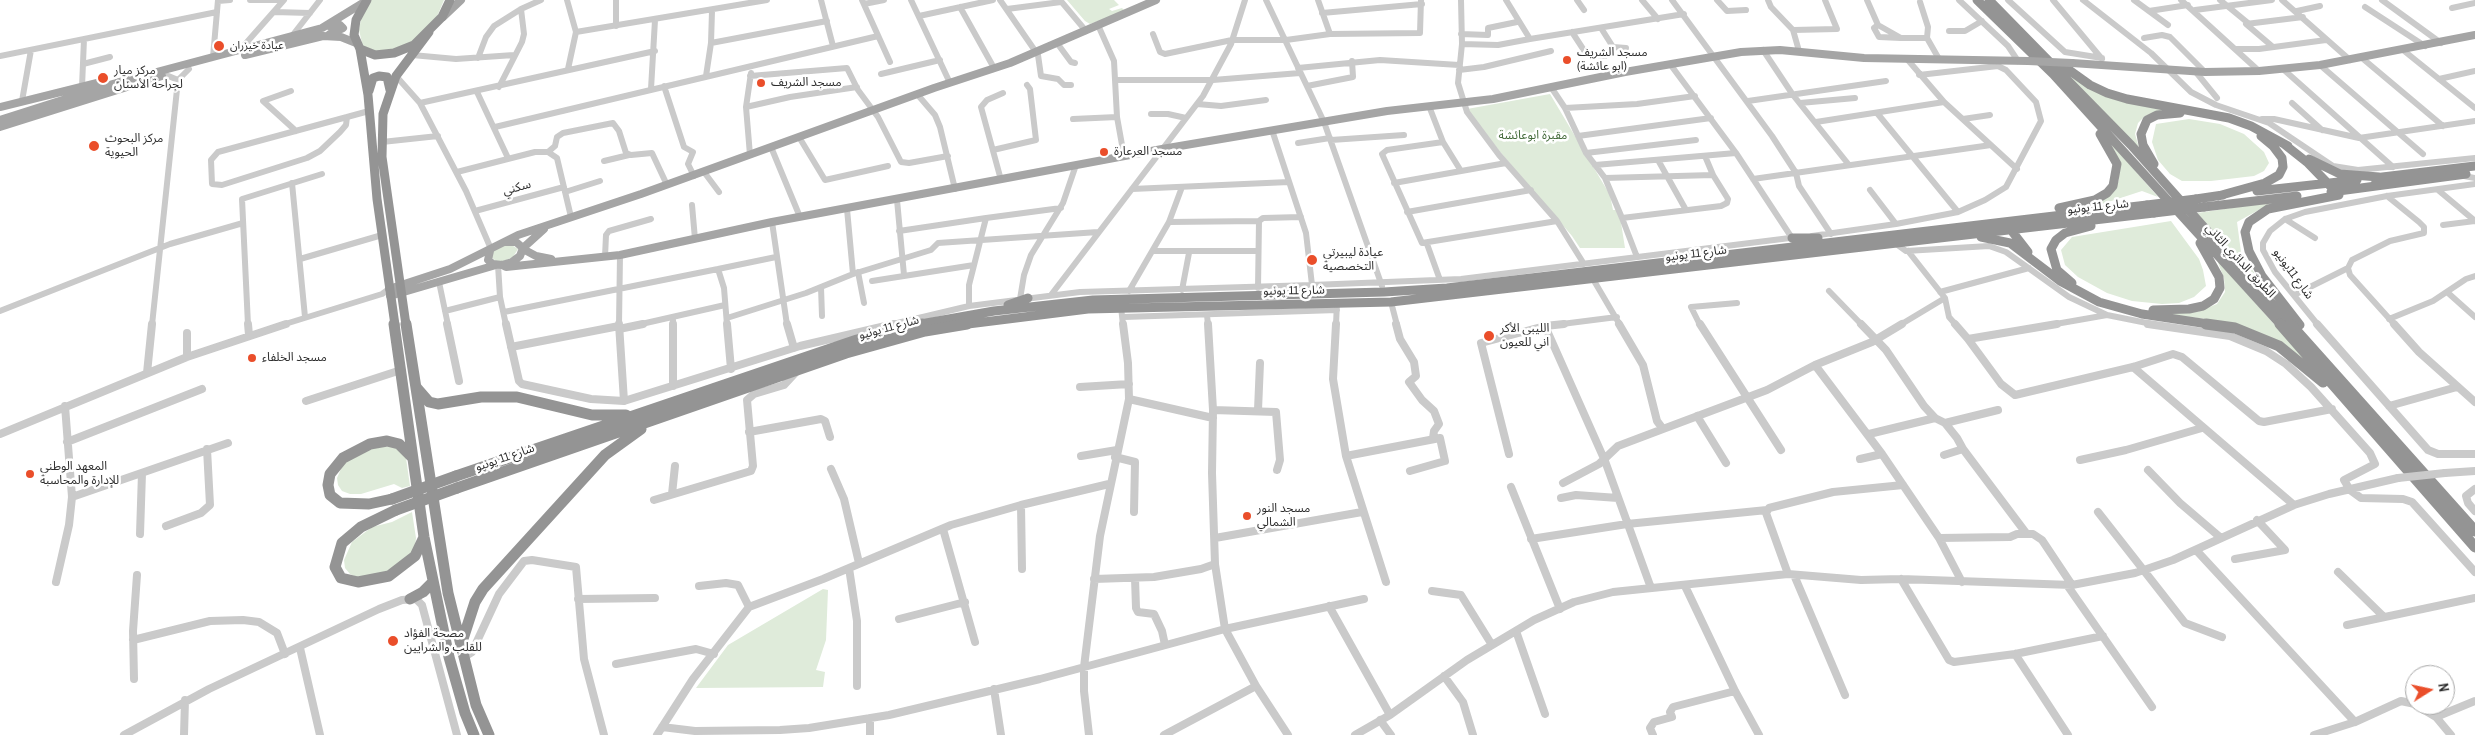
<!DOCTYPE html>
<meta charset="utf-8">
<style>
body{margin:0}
#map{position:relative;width:2475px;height:735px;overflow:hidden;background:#fff;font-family:"Archivo Narrow",sans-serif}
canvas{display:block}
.north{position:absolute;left:2405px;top:665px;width:50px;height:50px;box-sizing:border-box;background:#fff;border:1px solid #ababab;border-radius:50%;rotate:80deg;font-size:14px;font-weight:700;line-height:20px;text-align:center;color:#2d2d2d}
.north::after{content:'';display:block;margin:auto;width:18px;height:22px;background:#ea4e2a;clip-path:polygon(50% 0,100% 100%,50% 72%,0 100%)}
</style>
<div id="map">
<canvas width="2475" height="735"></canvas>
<div class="north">N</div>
</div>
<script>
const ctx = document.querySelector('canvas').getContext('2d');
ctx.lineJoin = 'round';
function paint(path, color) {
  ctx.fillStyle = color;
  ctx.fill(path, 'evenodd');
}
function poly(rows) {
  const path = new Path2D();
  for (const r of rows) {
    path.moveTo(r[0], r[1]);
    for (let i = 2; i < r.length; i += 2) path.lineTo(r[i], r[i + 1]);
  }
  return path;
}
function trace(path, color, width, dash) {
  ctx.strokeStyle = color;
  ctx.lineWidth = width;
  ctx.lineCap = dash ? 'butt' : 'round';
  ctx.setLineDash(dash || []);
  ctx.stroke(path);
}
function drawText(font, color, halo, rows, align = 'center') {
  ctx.font = font + ' "Archivo Narrow","Noto Sans Arabic",sans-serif';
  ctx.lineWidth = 5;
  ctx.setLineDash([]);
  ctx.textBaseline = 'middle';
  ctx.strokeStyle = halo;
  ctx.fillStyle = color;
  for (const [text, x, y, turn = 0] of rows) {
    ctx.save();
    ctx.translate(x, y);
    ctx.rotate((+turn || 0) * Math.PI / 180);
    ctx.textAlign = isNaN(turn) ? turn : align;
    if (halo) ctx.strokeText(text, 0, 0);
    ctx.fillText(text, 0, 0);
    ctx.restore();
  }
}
paint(poly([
 [371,0,444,0,436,19,419,38,396,51,372,52,363,47,359,30,361,19],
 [1067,0,1114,0,1119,5,1109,9,1112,11,1122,8,1125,11,1090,24,1085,21],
 [2063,70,2083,83,2169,109,2145,116,2138,123,2135,134,2140,151],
 [1550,94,1610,195,1613,210,1619,210,1625,248,1580,248,1572,236,1501,153,1467,109],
 [2189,119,2220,124,2244,134,2264,152,2269,163,2264,171,2254,176,2211,181,2182,181,2170,174,2158,160,2152,142,2156,124],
 [2104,135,2158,197,2142,191,2093,207,2091,205,2113,192,2119,180,2118,162],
 [2273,202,2237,222,2241,252,2255,274,2246,268,2197,213],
 [2171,221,2199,259,2203,270,2206,286,2194,297,2179,303,2162,304,2132,301,2107,293,2078,277,2065,265,2061,250,2072,237],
 [510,244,518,249,513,257,504,261,496,261,491,257,492,252,498,247],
 [2217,260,2314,369,2290,350,2206,319,2156,313,2197,312,2217,304,2225,292,2224,278],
 [396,446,406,458,410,486,402,488,394,484,361,494,350,494,342,491,338,485,337,478,344,462,364,448],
 [412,512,416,538,415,547,409,557,391,572,358,578,350,574,345,568,344,560,352,542,372,527,392,522],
 [823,589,828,590,826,640,816,670,825,672,823,687,696,688,728,645]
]), '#dfebda');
trace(poly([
 [250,0,283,0],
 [567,0,576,32,568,69],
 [616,0,616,26],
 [821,0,833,46],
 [862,0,890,62],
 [911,0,950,83],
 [1000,0,1038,55,1041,76,1058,79,1064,85,1071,85],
 [1060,0,1086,31],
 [1266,0,1324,122,1382,286],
 [1318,0,1330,34,1420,33,1421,0],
 [1461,0,1462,44,1458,83,1467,112,1499,155,1557,221,1584,264],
 [1577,0,1584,10],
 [1642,0,1658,19],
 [1672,0,1772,136,1796,173,1799,186,1831,234],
 [1717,0,1727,11,1746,10],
 [1768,0,1771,7,1793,30,1799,51],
 [1867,0,1878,25,1901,38,1927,38,1939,59],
 [1959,0,2008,46,2018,61],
 [2008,0,2065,52,2102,58],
 [2053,0,2102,59],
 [2083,0,2151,53,2191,92,2216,105,2269,123,2333,166,2358,170,2475,158],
 [2134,0,2168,25],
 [2181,0,2259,71],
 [2220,0,2248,23],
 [2282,0,2350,60],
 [2382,0,2441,43],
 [218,1,230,0],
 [1920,2,1928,27,1927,38],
 [864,4,884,0],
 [960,7,994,68],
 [2365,7,2425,46],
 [2452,8,2475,3],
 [1007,9,1061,2],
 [2195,10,2272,0],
 [2149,11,2188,5],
 [2297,11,2320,6],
 [274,12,310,13],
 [1322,13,1422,4],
 [919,16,993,0],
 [1098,25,1114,61,1117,117,1124,156],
 [1878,25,1874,28,1879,37,1901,38],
 [1601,28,1613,47,1626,48],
 [1793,30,1837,29,1825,0],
 [1949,31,1965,31,1982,21],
 [576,32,767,0],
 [1572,32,1587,55,1605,56],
 [1153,34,1160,52,1165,54,1232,40,1286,40,1330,34],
 [1461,34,1488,35,1488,28,1517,22],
 [292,36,320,0],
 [2144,38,2162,35,2170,37,2205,72],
 [1530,39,1684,14],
 [711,43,827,21],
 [1057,43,1071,62,1075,63],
 [1462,44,1498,45,1530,39,1506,0],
 [2273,47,2246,24,2303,17],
 [2236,49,2259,49,2326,40],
 [240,50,284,0],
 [1763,50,1793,95,1849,165],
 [2403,50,2475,108],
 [412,55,456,59,514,55],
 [0,56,217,12],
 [213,57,218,0],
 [478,58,486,37,494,26,521,9,541,0],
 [2362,58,2443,126],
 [1907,59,1944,102,2017,169],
 [83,64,110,57],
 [1670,64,1736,153,1792,238],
 [2320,65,2423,154],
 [1298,68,1380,60,1459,65],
 [2283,69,2393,167],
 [1459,70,1484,67,1551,51],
 [2195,71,2217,98],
 [881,74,940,60],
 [166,75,178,80],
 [396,76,420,103,466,191,491,249],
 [706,76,711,43,712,11],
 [750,76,847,68,858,90,878,117,901,162,909,163,948,156],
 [2439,79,2475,71],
 [1116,80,1213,80,1300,73],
 [664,86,684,147,693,152,688,164,694,176],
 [1307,86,1353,77,1352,61],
 [82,87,84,39],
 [499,87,522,42,524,34,521,9],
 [1551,87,1565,108,1586,153,1605,178,1622,218],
 [651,89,655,20],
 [291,91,263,101,296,131],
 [477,92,508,158],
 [917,94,935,115,940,127,955,189],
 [22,101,31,50],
 [1748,101,1886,81],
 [420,103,655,51],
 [1800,103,1855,98],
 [2292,103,2322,130],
 [1197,104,1221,106,1266,100],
 [1429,106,1443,142,1461,171],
 [746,107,790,97,857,87],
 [1565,108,1637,104,1695,96],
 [1877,113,1958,212],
 [1151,114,1168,114,1186,118],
 [347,117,346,125,340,132,320,151,307,158,222,185,212,184,211,160,218,152,347,117],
 [347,117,369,111],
 [1073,119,1117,117],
 [1963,119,1990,115],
 [2262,119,2274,119,2359,138,2475,121],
 [1816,122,1944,102],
 [495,127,878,36],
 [1578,136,1711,118],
 [799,137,825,180,888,166],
 [1331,140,1404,135],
 [382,142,438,136],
 [1443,142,1387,150,1382,154,1422,243,1557,221],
 [1298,143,1330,138],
 [771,147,800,217],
 [993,150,1036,140,1030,89,1027,85],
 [548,152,555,146,557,137,563,133,613,123,619,131,626,153,631,155,652,153,667,185],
 [1586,153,1696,140],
 [750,155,746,107,751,73],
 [1705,156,1713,175],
 [1658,160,1686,210],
 [604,161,629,155],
 [1595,165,1736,153],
 [457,172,535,152,548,152,557,158,571,217],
 [704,172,719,192],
 [2459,175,2475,178],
 [1605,178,1713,175,1728,199,1727,203,1721,206,1622,218,1637,257],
 [1753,179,1991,145],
 [1001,180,981,107,987,100,1003,93],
 [292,183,305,317],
 [1394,183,1506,163],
 [1132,189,1289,182],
 [2438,190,2475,221],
 [565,192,600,181],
 [2387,196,2419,222,2424,227,2424,233,2390,241,2352,260,2348,268,2350,275,2395,325],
 [897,200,904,275],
 [692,205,695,239],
 [847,209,853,274],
 [475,211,564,187],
 [1407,212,1531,190],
 [2285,219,2315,238],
 [772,222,787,325],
 [1169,222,1259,221],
 [1896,224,1958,212,1985,200,2006,187,2041,121,2036,102,2006,70,1998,66,1919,75],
 [2443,225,2475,221],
 [899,231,986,218],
 [1812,236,1896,224,1870,190],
 [1895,243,1906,251,1989,246,2006,252,2069,297,2107,315,2157,325],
 [1427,244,1440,280],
 [1153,251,1258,251],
 [1908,251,1945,298,1949,317,1956,325],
 [605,257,606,235,609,231,651,219],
 [300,259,382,235],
 [498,265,500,297,506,325],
 [858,272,864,303],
 [1590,274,1620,325],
 [872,281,974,265],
 [439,282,448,325],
 [1312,285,1461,279,1798,237],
 [821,287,822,316],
 [1258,288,1259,221,1263,218,1301,217],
 [1182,290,1189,253],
 [1129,291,1169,222,1182,187],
 [1829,291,1862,325],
 [1940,292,2029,268],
 [2447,292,2475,317],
 [1051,295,1203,96,1231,44,1245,0],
 [2294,295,2348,268],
 [1020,299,1024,275,1031,255,1063,203,1076,165],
 [1391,302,1397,325],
 [969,306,969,285,986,218,1061,208],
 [1121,307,1123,325],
 [0,311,170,244,243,223],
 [445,311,500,297],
 [504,312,718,269],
 [1207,315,1208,325],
 [673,317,673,325],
 [1124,317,1337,310],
 [727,318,806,293,853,274,931,250,938,243,1098,232],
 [2389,319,2433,301,2466,279,2475,276],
 [152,325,178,80,189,69],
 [248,325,242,199,322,174],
 [282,325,382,294,389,289],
 [619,325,620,255],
 [637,325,725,305],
 [727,325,724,288,718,269,776,257],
 [889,325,969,306,1080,292,1312,285,1306,233,1272,130],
 [1336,325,1337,302],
 [1554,325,1617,317],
 [1700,325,1691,307,1737,303],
 [1900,325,1945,298],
 [2050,325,2107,315],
 [2318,325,2275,272,2263,250,2263,243,2270,231,2285,219,2305,212,2387,196,2475,184]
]), '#cacaca', 6);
trace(poly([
 [248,324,249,335],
 [447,324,459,381],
 [506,324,519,381,522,384,591,399,624,401,800,346,894,324],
 [619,324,624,401],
 [673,324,673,386],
 [727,324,731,369],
 [787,324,794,348],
 [1208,324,1213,410,1212,473,1215,564,1225,629,1364,599],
 [1336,324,1333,379,1346,456,1386,582],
 [1396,324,1400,339,1414,362,1416,376,1409,382,1422,400,1434,411,1439,424,1434,431,1433,438],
 [1700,324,1781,450],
 [1861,324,1886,350,1924,406,1935,418,1945,423,1957,438,1963,449,1944,455],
 [1955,324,1968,339,2057,324],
 [2148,324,2230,336,2266,351,2286,364,2311,387,2370,453,2375,464,2344,480,2350,490,2361,498,2403,499,2412,502,2475,572],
 [2317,324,2428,450,2438,454,2475,454],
 [2394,324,2419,352,2475,402],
 [1545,326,1605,461,1651,588],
 [619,329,643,324],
 [187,333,187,357],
 [1968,339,2001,384,2015,395,2133,367,2173,354,2182,357,2259,421,2264,422,2332,409],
 [511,347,619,326],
 [1815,365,1882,454,1860,459],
 [2133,367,2294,505],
 [147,373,152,324],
 [1080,387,1129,384],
 [1129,399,1213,418],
 [306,401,401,370],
 [2389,406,2457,387],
 [1213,410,1276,412,1280,460,1277,470],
 [1258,410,1260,363],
 [1697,416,1726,463],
 [1945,423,1998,410],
 [1663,429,1767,390,1815,365,1872,342,1902,324],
 [749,432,821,419,825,421,830,437],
 [0,434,187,357,286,324],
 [1869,434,1935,418],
 [67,442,202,389],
 [1963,449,2026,533],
 [1509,454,1481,343,1545,326,1564,324],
 [1882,454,1939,538,2010,537,2017,534,2033,534,2042,540,2072,585],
 [1081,456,1117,450],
 [1346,456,1440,438,1445,461,1410,471],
 [1115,457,1135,462,1134,512],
 [2080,460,2126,450,2202,428],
 [831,469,844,499,859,563],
 [2148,470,2180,503,2221,538],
 [2445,473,2475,471],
 [1563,483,1599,464,1618,446,1663,429,1657,421,1643,365,1619,324],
 [1511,487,1560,609],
 [2475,489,2466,496,2468,503,2475,511],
 [672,494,675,466],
 [72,497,228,443],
 [1561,498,1576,495,1618,498],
 [654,500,751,471,753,466,747,400,754,394,784,385,797,371],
 [1021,505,1022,569],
 [2098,512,2185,623,2222,637],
 [166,526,201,513,210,505,207,449],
 [943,529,975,642],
 [140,534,142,473],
 [1215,538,1362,512],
 [1939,538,1962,582],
 [1531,539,1627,524,1767,510],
 [2196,550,2355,722],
 [2235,559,2285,550,2257,520],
 [849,568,857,621,857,686],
 [2338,572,2383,616],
 [1788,574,1766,513,1769,508,1833,492,1903,485],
 [1794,575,1845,695],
 [1135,578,1136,608,1138,612,1154,614,1162,631,1165,645],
 [1094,579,1154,577,1201,569,1215,564],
 [1901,579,1949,660,1954,662,2015,654,2103,636],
 [56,582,69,525,72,497,65,406],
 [2067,585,2152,707],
 [699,586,726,583,738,585,749,607],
 [1685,586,1735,691,1759,735],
 [1432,591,1461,595,1492,645],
 [578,599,655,598],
 [1329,606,1390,715],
 [899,619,965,602],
 [2347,625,2475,598],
 [1516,631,1545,714],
 [133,640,210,621,243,620,259,622,277,633,285,654],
 [300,648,320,735],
 [2015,654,2068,735],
 [464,657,472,652,499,594,524,561,532,560,576,567,584,659,604,735],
 [616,664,696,649,714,654],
 [1444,676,1463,702,1473,735],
 [134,679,133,631,137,575],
 [994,689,1001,735],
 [2416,705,2436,717,2451,735],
 [2436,717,2475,701],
 [870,718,870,735],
 [1380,720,1391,735],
 [662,727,695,731,780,730,809,728,889,715,1040,679,1225,629,1256,686,1288,735],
 [124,735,209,689,379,609,402,600,416,599,422,605,457,735],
 [184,735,185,700],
 [657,735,693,679,749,607,823,579,951,525,1021,505,1109,484],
 [1089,735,1084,691,1084,667,1100,536,1129,399,1128,363,1123,324],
 [1164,735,1256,686],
 [1355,735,1390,715,1467,660,1534,620,1574,602,1613,592,1788,574,1861,580,1901,579,2072,585,2135,573,2173,560,2294,505,2329,494,2398,478],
 [1653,735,1650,728,1654,722,1672,717,1670,712,1673,707,1735,691],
 [2314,735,2355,722,2401,701,2415,704]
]), '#cacaca', 8);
trace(poly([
 [443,17,461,0],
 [329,26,340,25,343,28,330,34],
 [245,55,323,36,341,37,356,43],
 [2072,63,2205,72,2259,71,2320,65,2475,35],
 [0,107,101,82],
 [0,120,119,82,322,28,366,1],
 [0,127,162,76],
 [523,248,544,229],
 [523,249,536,256,551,259],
 [490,251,488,260,493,264,502,265,512,262,520,256,523,248,516,242,506,242],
 [502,265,506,267,620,255,772,222,1162,149,1387,111,1493,99,1625,72,1741,52,1780,50,1864,58,2028,61],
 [389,289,450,269,518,235,641,194,934,88,1010,63,1156,0],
 [390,296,496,265]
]), '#a5a5a5', 8);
trace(poly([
 [367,0,356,20,354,35,360,49,375,55,394,53,414,45,442,17,450,0],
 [1977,0,2053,74,2281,325],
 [1989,0,2131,145,2291,325],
 [360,49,368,95,377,199,395,325],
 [2062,65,2090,85,2107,93,2127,99,2229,118,2251,126,2288,146],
 [369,91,373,78,379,76,387,77,390,90],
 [2284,144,2308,163,2339,195,2268,209,2249,222,2245,232,2249,251,2262,276,2300,325],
 [2309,159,2340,174,2379,177],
 [2154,164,2143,145,2141,134,2147,120,2157,115,2180,113],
 [2374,178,2475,166],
 [2257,191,2357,180],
 [2331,192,2466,174],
 [2218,196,2265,183,2279,175,2283,167,2282,158,2273,146,2261,136],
 [2196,199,2223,195],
 [2204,207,2297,196],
 [2059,208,2095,200,2107,193,2113,186,2117,164,2100,134],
 [2010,224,2011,230,2028,252],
 [1981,237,2010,243,2060,281,2099,302,2142,314,2215,325],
 [1792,238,1818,238],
 [2072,283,2057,270,2051,249,2056,240,2065,233,2091,226],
 [1008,305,1028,298],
 [2153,310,2189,309,2203,306,2214,299,2220,288,2219,277,2200,243],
 [406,325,382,157,383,114,396,76,429,32],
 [915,325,994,311,1093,300,1384,292,1447,288,2147,205],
 [960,325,1088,309,1391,302,2154,213]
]), '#949494', 9);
trace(poly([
 [394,324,424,537,449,657,465,713,474,735],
 [406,324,448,593,476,705,489,735],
 [2206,324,2235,328,2279,346,2323,382],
 [2280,324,2475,547],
 [2290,324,2475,531],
 [416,387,429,402,438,404,481,397,517,397,592,415,626,415],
 [456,476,857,340,922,324],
 [457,488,846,353,925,331,967,324],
 [392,499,369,504,340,503,330,495,328,485,330,474,343,458,370,444,387,441,399,444,412,457],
 [396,510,361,527,342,543,335,567,341,578,358,582,389,576,415,556,424,537],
 [410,599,423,592,433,582],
 [461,645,475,602,483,589,605,455,641,429]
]), '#949494', 11);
trace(poly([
 [2398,478,2445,473]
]), '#cacaca', 8);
trace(poly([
 [2028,61,2072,63]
]), '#a5a5a5', 8);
trace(poly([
 [2147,205,2196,199],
 [2154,213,2204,207]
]), '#949494', 9);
trace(poly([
 [392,499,456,476],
 [396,510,457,488]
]), '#949494', 11);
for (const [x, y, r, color] of [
 [219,46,6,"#ea4e2a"],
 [1567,60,5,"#ea4e2a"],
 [103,78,6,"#ea4e2a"],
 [761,83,5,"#ea4e2a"],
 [94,146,6,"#ea4e2a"],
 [1104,152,5,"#ea4e2a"],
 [1312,260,6,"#ea4e2a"],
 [1489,336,6,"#ea4e2a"],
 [252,358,5,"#ea4e2a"],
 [30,474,5,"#ea4e2a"],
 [1247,516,5,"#ea4e2a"],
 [393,641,6,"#ea4e2a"]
]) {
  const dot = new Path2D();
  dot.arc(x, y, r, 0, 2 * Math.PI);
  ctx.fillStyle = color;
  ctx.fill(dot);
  trace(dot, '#fff', 2);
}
drawText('11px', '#2d2d2d', '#fff', [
 ["عيادة خيزران",230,46]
], 'left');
drawText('12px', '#2d2d2d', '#fff', [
 ["مسجد الشريف",1577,53],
 ["(ابو عائشة)",1577,67],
 ["مركز ميار",114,71],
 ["لجراحة الأسنان",114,85],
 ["مسجد الشريف",771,83],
 ["مركز البحوث",105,139],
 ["الحيوية",105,153],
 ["مسجد العرعارة",1114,152],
 ["عيادة ليبيرتي",1323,253],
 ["التخصصية",1323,267],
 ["الليبي الأكر",1500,329],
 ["اني للعيون",1500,343],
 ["مسجد الخلفاء",262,358],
 ["المعهد الوطني",40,467],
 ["للإدارة والمحاسبة",40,481],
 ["مسجد النور",1257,509],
 ["الشمالي",1257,523],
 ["مصحة الفؤاد",404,634],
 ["للقلب والشرايين",404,648]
], 'left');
drawText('12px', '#436a3a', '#fff', [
 ["مقبرة ابوعائشة",1533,136]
]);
drawText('12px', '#2d2d2d', '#fff', [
 ["سكني",517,188,-15],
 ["شارع 11 يونيو",2098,207,-6],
 ["شارع 11 يونيو",1696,254,-7],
 ["الطريق الدائري الثاني",2240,261,47],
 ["شارع 11يونيو",2293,274,54],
 ["شارع 11 يونيو",1294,291,-1],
 ["شارع 11 يونيو",889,328,-15],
 ["شارع 11 يونيو",505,458,-19]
]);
</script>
